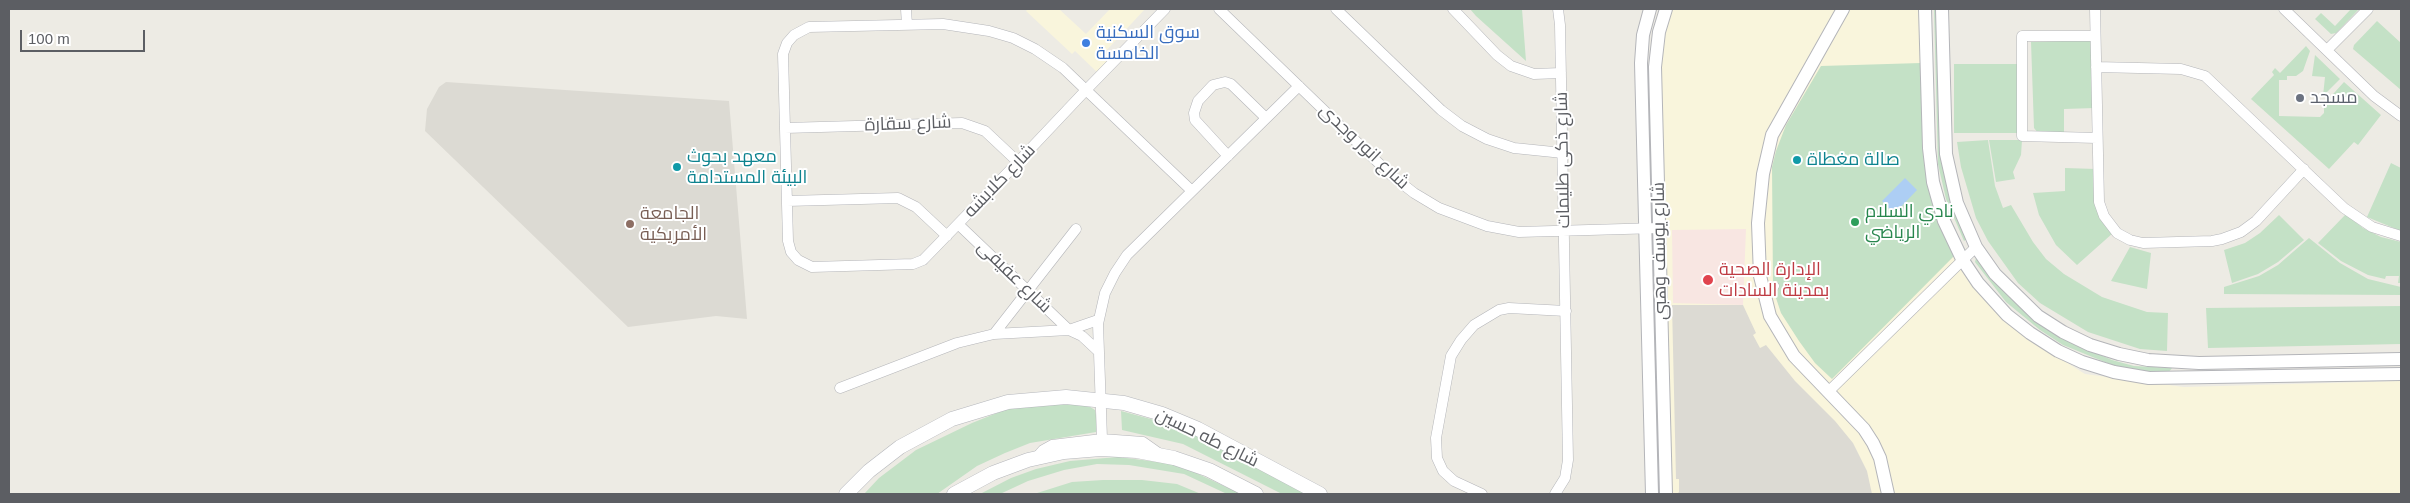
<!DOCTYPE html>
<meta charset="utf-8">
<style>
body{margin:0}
#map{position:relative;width:2410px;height:503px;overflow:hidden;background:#edebe4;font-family:Arial,sans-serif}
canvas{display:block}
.frame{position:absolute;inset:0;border:10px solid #5c5e63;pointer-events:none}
.scale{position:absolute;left:20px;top:30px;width:125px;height:22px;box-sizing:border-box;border:2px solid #5c5e63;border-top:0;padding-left:6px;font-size:15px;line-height:18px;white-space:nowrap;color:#5c5e63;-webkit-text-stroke:4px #fff;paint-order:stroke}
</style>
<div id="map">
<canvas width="2410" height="503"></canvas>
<div class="frame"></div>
<div class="scale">100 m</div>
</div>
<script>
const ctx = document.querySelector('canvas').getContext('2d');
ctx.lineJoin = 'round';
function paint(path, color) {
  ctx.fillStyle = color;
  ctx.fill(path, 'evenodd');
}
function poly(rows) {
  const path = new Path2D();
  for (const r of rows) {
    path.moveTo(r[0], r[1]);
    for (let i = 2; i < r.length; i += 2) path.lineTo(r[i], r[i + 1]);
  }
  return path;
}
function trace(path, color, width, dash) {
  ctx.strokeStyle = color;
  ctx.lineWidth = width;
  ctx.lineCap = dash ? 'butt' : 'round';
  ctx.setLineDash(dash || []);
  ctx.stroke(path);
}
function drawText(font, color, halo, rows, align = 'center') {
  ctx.font = font + ' Arial,Cairo,sans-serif';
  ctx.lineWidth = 4;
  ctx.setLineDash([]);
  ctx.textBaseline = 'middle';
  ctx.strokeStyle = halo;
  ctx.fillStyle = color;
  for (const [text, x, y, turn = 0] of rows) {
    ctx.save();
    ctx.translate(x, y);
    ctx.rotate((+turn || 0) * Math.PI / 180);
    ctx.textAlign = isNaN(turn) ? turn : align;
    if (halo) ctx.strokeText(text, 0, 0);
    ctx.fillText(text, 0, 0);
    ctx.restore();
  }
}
paint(poly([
 [1028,9,1059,9,1086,34,1110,9,1145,9,1105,52,1112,60,1099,74,1075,51,1072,54,1026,11],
 [1671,9,1924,9,1931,182,1979,287,2018,332,2085,374,2184,387,2401,381,2401,494,1672,494,1658,65]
]), '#f9f5dc');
paint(poly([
 [446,82,729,101,747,319,716,316,628,327,425,131,427,109,439,87],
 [1672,305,1743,305,1756,333,1753,335,1760,348,1766,345,1795,381,1835,421,1853,443,1867,471,1872,494,1677,494,1679,492,1679,479,1676,479]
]), '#dcdad3');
paint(poly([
 [1746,229,1743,305,1673,303,1672,230]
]), '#f8e6e2');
paint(poly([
 [1470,9,1522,9,1526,61,1476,16],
 [1934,9,1938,9,1949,194,1956,216,1967,239,1964,241,1946,199,1938,164],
 [2351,9,2359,9,2336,33,2331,34,2315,19,2321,13,2335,26],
 [2377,21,2401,43,2401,90,2353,49,2354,45],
 [2094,40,2095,108,2064,109,2064,133,2038,133,2034,128,2031,42],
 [2306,46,2310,51,2303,71,2296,76,2287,76,2287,80,2279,80,2279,116,2320,117,2324,113,2324,104,2344,82,2381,115,2358,145,2354,142,2329,169,2251,99,2274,75,2272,72,2275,68,2280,73],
 [2315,55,2340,79,2323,96,2325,77,2312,76],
 [1921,63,1923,148,1955,255,1832,379,1815,363,1799,341,1781,313,1773,289,1772,167,1776,151,1786,125,1821,66],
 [1954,64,2017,64,2017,133,1954,133],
 [1988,140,1995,186,2003,208,2011,205,2033,242,2046,259,2064,274,2102,297,2147,312,2168,313,2167,351,2140,349,2088,332,2040,303,2018,283,1988,241,1976,218,1961,167,1957,142],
 [1989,140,2022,140,2021,155,2013,172,2015,179,1996,182],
 [2391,163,2401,168,2401,231,2367,217],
 [2065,168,2096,169,2097,191,2113,233,2077,265,2056,245,2039,215,2033,193,2065,191],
 [2346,214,2363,228,2381,237,2401,242,2401,283,2398,283,2399,276,2386,276,2385,279,2368,275,2341,261,2318,243],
 [2279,215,2304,240,2278,262,2258,274,2232,283,2224,250,2245,243,2260,233],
 [2309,238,2340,263,2368,279,2401,287,2401,295,2224,294,2224,287,2259,276,2278,265],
 [2130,247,2151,253,2147,289,2111,281],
 [1976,258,1980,258,2008,296,2040,323,2091,351,2112,360,2134,366,2172,368,2169,372,2151,373,2122,369,2063,345,2040,330,2006,302,1975,262],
 [2401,306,2401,344,2208,348,2206,308],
 [1060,402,1087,405,1095,410,1098,426,1096,432,1030,443,1005,453,977,466,937,494,864,494,879,478,916,450,972,423,1007,409],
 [1121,411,1184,428,1309,494,1282,494,1183,444,1122,430],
 [1118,457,1167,463,1192,471,1241,494,1227,494,1184,474,1129,465,1097,464,1064,470,1028,481,1000,494,980,494,1011,478,1036,469,1070,461],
 [1103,480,1142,480,1177,484,1201,494,1034,494,1072,482]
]), '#c4e1c6');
paint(poly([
 [1905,178,1917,190,1894,214,1882,201]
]), '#adcef4');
const pedestrian = poly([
 [1773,289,1775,286]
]);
const minor = poly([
 [906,9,907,25],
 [1165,9,1086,90,1018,162,958,224,925,258,923,260,913,264,812,267,798,260,791,252,788,241,783,54,787,43,794,35,809,27,943,24,989,31,1013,38,1035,49,1063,68,1086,90,1192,191],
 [1219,9,1391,175,1414,193,1439,208,1487,226,1519,232,1659,228],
 [1336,9,1441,110,1462,126,1487,139,1514,148,1563,153],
 [1453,9,1497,55,1511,66,1534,74,1561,73],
 [2095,9,2099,202,2104,216,2117,233,2130,240,2143,243,2212,241,2222,239,2241,232,2256,221,2304,169],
 [2284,9,2374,96,2401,116],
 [2095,36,2022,36,2022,136,2097,138],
 [2327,50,2368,9],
 [2096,67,2181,69,2205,76,2344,208,2372,227,2401,236],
 [785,128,962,123,985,131,1018,162],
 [1228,156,1195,120,1194,113,1198,101,1213,85,1225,82,1231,84,1266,118],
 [787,201,898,198,916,207,947,236],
 [958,224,1069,330,1082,336,1097,350],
 [994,334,1076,229],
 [840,388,957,343,994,334,1069,330,1098,320],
 [1828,392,1976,247],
 [1102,439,1098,324,1105,293,1115,273,1127,255,1299,86],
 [1036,458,1043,450,1052,445,1102,439,1143,442,1160,454],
 [1482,494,1454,481,1443,471,1437,458,1436,438,1451,356,1461,340,1474,325,1499,310,1509,308,1566,311],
 [1555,494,1565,478,1568,460,1560,25,1558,9]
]);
const tertiary = poly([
 [1650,9,1643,35,1641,63,1652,494],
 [1666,9,1659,32,1655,67,1666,494],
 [1843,9,1772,135,1763,174,1758,223,1760,276,1770,316,1794,356,1864,429,1873,443,1880,458,1888,494],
 [1925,9,1929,148,1933,182,1944,221,1962,259,1978,283,2007,315,2030,333,2058,351,2082,362,2114,372,2149,378,2401,374],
 [1942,9,1946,154,1957,203,1976,247,1995,274,2038,316,2063,332,2090,345,2119,354,2148,360,2199,363,2401,359]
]);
const secondary = poly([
 [846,494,869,471,900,447,952,419,1008,402,1066,397,1124,403,1162,414,1198,429,1320,494],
 [954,494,993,473,1028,460,1064,452,1101,449,1137,451,1174,458,1209,470,1256,494]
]);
trace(pedestrian, '#b4b5b9', 9);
trace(minor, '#b4b5b9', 11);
trace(tertiary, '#b4b5b9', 14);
trace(secondary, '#b5b7bc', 15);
trace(pedestrian, '#fff', 8);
trace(minor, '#fff', 10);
trace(tertiary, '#fff', 12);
trace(secondary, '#fff', 14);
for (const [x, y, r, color] of [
 [1086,43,5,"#3f7fe0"],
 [2300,98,5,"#6b7280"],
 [1797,160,5,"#0f9aa8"],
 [677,167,5,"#0f9aa8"],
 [1855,222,5,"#2e9e5b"],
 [630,224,5,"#8d6e63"],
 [1708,280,6,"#e0444e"]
]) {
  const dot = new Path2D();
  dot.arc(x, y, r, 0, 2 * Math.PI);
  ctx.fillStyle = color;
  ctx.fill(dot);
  trace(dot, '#fff', 2);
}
drawText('18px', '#366cbe', '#fff', [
 ["سوق السكنية",1096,33],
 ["الخامسة",1096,54]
], 'left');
drawText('18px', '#5b616d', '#fff', [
 ["مسجد",2310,98]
], 'left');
drawText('18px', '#5c5e63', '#fff', [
 ["شارع سقارة",908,124,-2],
 ["شارع انور وجدى",1364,147,43],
 ["شارع ذكى طليمات",1563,160,-91],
 ["شارع كلابشه",1000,181,-46],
 ["شارع يوسف وهبى",1660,251,-91],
 ["شارع عفيفى",1014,277,44],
 ["شارع طه حسين",1207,438,26]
]);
drawText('18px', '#0d838f', '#fff', [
 ["معهد بحوث",687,157],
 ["البيئة المستدامة",687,178],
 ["صالة مغطاة",1807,160]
], 'left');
drawText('18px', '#27864d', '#fff', [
 ["نادي السلام",1865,212],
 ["الرياضي",1865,233]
], 'left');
drawText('18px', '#785e54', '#fff', [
 ["الجامعة",640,214],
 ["الأمريكية",640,235]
], 'left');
drawText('18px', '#be3a42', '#fff', [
 ["الإدارة الصحية",1719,270],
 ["بمدينة السادات",1719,291]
], 'left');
</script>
